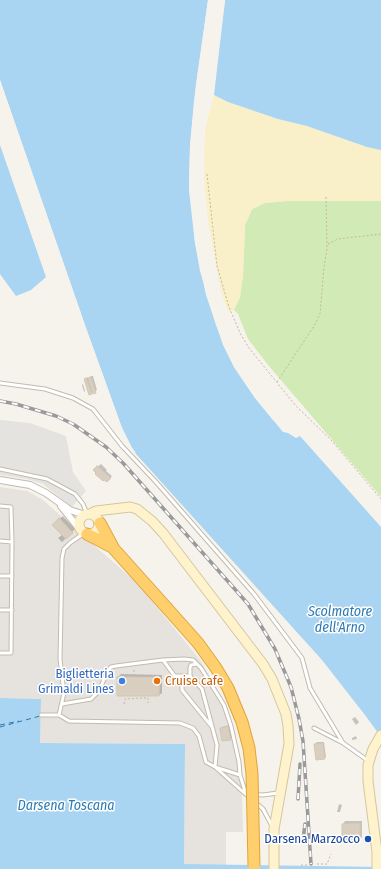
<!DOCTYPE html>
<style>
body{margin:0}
canvas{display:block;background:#f6f3ec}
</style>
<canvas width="381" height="869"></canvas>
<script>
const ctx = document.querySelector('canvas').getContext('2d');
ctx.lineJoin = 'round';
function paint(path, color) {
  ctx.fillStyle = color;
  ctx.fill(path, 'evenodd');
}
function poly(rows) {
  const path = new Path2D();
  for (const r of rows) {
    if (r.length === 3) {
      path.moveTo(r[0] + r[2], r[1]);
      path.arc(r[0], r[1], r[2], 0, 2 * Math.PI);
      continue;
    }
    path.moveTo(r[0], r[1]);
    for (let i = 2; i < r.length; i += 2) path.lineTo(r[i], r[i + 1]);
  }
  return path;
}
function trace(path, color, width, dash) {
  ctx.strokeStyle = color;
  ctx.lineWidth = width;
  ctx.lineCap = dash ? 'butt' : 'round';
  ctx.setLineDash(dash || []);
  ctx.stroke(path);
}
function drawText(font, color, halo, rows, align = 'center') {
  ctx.font = font + ' "Fira Sans Condensed",sans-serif';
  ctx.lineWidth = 3;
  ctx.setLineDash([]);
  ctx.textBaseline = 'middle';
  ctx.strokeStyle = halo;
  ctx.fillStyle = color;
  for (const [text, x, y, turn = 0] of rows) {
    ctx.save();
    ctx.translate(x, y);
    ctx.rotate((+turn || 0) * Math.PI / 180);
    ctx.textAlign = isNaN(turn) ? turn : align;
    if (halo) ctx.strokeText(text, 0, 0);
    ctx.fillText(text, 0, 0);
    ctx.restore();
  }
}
paint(poly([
 [0,487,27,491,43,500,138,584,201,661,215,686,231,721,241,763,243,832,226,832,226,866,184,864,185,744,40,743,41,699,0,698]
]), '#e6e2dd');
paint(poly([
 [286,201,381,201,381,497,268,365,248,339,238,314,234,310,240,297,243,275,245,225,252,209,265,203]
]), '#d2eab5');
paint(poly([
 [214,95,228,102,278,119,307,126,367,147,381,150,381,201,286,201,265,203,252,209,245,225,243,275,240,297,234,310,228,312,221,291,208,221,204,179,205,129]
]), '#f9efc9');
paint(poly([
 [0,420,30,423,66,436,73,472,86,491,72,507,43,484,27,479,0,475]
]), '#e5e3e0');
paint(poly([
 [0,0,208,0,194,101,190,146,189,180,195,243,200,271,216,325,234,367,255,398,283,432,288,433,296,438,300,436,381,527,381,737,365,715,322,660,136,454,131,446,122,428,86,328,0,80],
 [225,0,381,0,381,150,367,147,307,126,278,119,228,102,214,95],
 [0,145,46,277,31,290,16,296,0,274],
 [0,698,41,699,40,743,185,744,184,864,381,867,381,869,0,869]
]), '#a9d4f2');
paint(poly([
 [208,0,210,0,209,11,198,85,192,146,191,191,197,243,208,294,225,344,236,366,257,397,274,419,273,420,255,398,234,367,223,345,206,295,195,243,189,191,190,146,196,84],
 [223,0,225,0,213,96,212,94],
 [0,80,86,328,122,428,131,446,136,454,134,455,129,447,120,429,84,328,0,87],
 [0,143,2,144,44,264,48,277,47,279]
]), '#f6f3ec');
paint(poly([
 [91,376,93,376,97,390,94,392,94,391,91,393,85,379,88,377,88,379],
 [83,384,85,391,84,392,82,385],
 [101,464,107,470,106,471,112,476,107,481,94,470],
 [63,516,75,529,62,542,58,538,62,535,53,525],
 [121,674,162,675,162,693,159,695,118,695,118,677],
 [355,717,359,722,356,725,352,719],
 [230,725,232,737,230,739,221,728,222,727],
 [356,736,357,739,352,740,352,738],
 [317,742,324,742,326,757,324,758,315,744],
 [339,804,342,805,340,812,337,812],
 [345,821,362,821,362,837,359,840,340,837,343,834,343,824]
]), '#0003');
trace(poly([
 [0,725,19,721],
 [0,727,40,716]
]), '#2e7ab2', 1, [5, 4]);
const building = poly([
 [91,377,96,393,93,394,88,378,91,377],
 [86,378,92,394,89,395,84,379,86,378],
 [97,466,111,478,107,482,104,480,103,481,95,474,96,473,93,470,97,466],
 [59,518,73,533,66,539,52,525,59,518],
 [117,677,160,677,159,696,117,696,117,677],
 [228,726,231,740,222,741,220,728,228,726],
 [323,743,325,759,316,760,314,744,323,743],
 [360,823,360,841,339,841,339,836,342,836,342,824,360,823]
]);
paint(building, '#d8cfc1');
trace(building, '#d3c7b4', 1);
const lane = poly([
 [0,383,45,389,73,398,93,409,122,446,156,482,254,594,302,658,310,688,343,743],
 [0,469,47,479,75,494,83,504,87,514],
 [0,506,11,507,12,542,11,653,0,653],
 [0,541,12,542],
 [0,576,12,576],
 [0,610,12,610],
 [163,660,182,686,182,690,212,727],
 [175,676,190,676,202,689,217,745,215,767,240,775],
 [190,676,190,668,191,665,197,664],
 [62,704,91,699,99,691,107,672,111,667,116,666,163,660,184,659,193,660,201,668,224,705,231,726,239,762,240,775,245,791,251,794,263,795,278,793],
 [41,715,59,715,64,693,60,659,62,558,64,549,70,543,84,533],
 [59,715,69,721,180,723,193,728,199,736,206,762,215,767,250,798],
 [314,728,343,743,367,760],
 [256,803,263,809,272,826]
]);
const street = poly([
 [0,480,30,485,46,493,70,510,85,515],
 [61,506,81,531]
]);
const secondary = poly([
 [89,524,10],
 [90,514,96,511,130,507,137,509,152,521,163,533,263,664,272,679,286,714,288,726,289,744,274,829,274,869],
 [377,869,377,852,368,781,368,765,373,749,381,735]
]);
const highway = poly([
 [100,523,114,549,166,607],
 [87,534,112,547]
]);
trace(lane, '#c2bbae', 5);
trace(street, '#c2bbae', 8);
trace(secondary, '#d6c79b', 11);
trace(highway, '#e0a43c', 13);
trace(poly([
 [207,174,217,266,229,307,241,335,249,348,296,406,332,441,381,499],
 [328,244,338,239,381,234],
 [277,382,314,326,320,314,324,267,327,249,326,196],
 [134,670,134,677],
 [124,704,125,699,141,698,148,698,148,703],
 [317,864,327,864,331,854],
 [301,865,307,865]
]), '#c4b79f', 1, [2, 2]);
trace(lane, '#fff', 3);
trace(street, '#fff', 6);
trace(secondary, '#fff3cd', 9);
trace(highway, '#ffcf6e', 11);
const rail = poly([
 [0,401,16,404,56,416,73,424,106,447,123,463,248,604,275,649,291,687,299,719,303,741,311,864],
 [298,799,300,764],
 [303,840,305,824]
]);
trace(rail, '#9a9a9a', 3.5);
trace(rail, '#fff', 2, [6]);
const highwayBridge = poly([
 [166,607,198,643,216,668,228,688,242,722,249,748,252,774,254,866]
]);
trace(highwayBridge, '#e0a43c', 13, []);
trace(highwayBridge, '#ffcf6e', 11);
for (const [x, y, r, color] of [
 [122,681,4,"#3f7fe0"],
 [157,681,4,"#e8710a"],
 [368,839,4,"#1a4fb4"]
]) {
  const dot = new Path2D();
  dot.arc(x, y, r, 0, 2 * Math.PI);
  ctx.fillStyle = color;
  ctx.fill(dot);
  trace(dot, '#fff', 1.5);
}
drawText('13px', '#366cbe', '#fff', [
 ["Biglietteria",114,674],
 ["Grimaldi Lines",114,689]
], 'right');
drawText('13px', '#c56008', '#fff', [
 ["Cruise cafe",165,681]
], 'left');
drawText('13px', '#164399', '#fff', [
 ["Darsena Marzocco",360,839]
], 'right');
drawText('italic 14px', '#2e7ab2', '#fff', [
 ["Scolmatore",340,612],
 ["dell'Arno",340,628],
 ["Darsena Toscana",66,806]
]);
</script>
